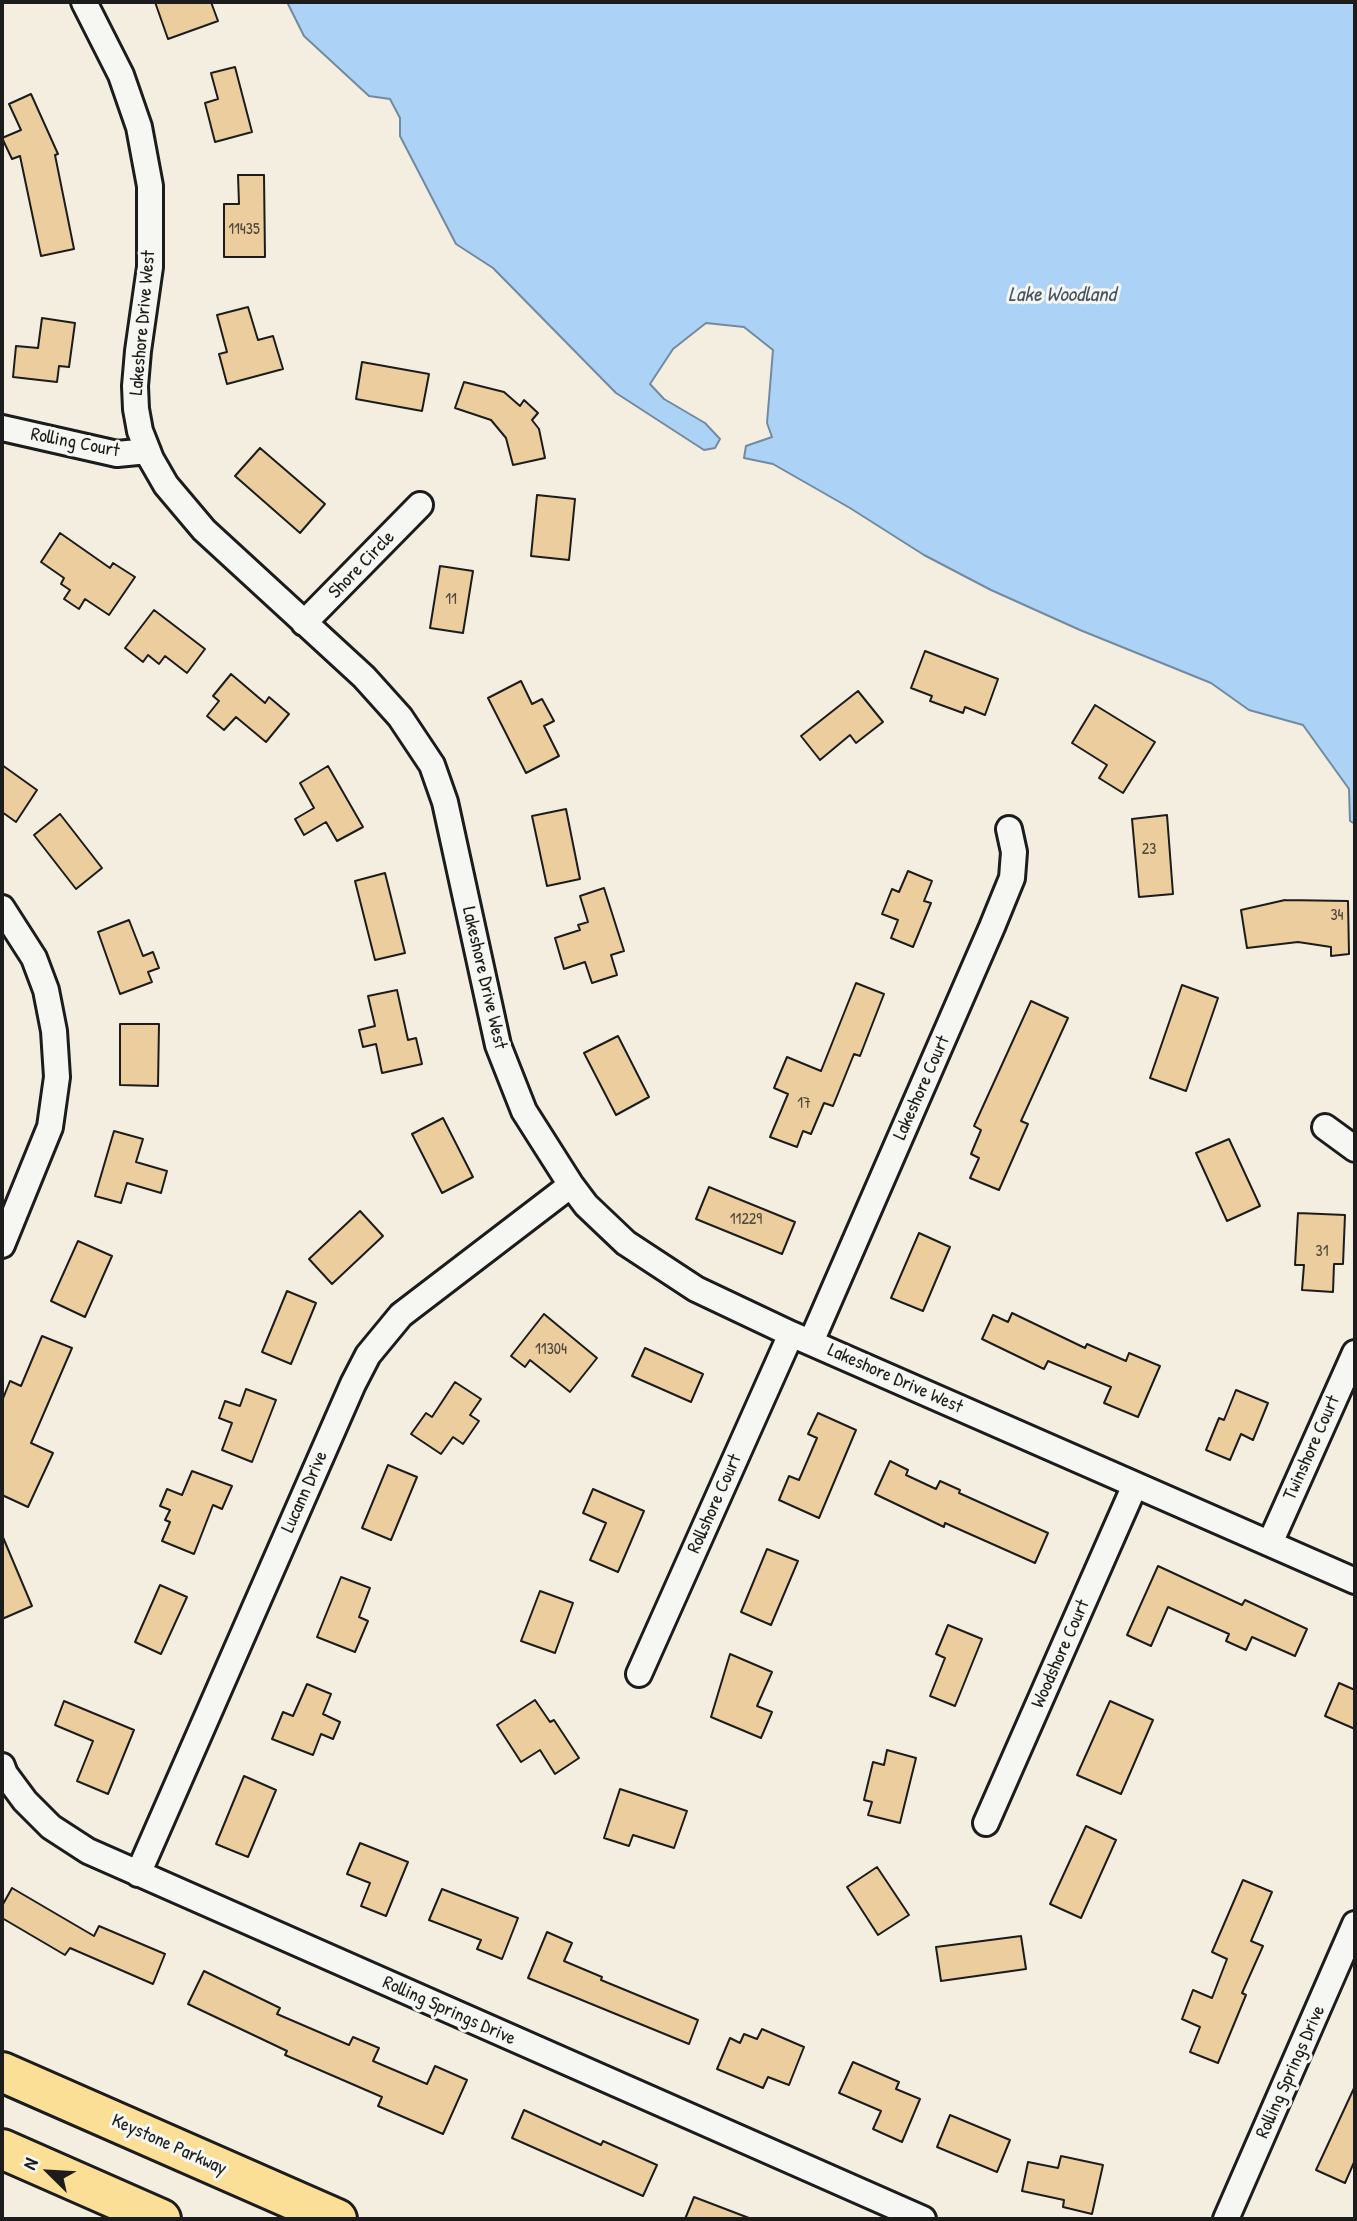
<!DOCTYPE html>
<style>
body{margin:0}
#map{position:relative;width:1357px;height:2221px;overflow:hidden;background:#f4eee1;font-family:"Patrick Hand",sans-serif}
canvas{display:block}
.frame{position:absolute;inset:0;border:4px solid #1c1c1c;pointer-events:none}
.north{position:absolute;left:14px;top:2137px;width:70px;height:70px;-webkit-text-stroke:5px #f6f6f2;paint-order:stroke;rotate:294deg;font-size:19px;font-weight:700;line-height:28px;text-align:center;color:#1c1c1c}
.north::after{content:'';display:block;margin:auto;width:24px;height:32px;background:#1c1c1c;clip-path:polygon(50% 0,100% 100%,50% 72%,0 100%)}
</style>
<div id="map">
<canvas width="1357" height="2221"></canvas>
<div class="frame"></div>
<div class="north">N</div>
</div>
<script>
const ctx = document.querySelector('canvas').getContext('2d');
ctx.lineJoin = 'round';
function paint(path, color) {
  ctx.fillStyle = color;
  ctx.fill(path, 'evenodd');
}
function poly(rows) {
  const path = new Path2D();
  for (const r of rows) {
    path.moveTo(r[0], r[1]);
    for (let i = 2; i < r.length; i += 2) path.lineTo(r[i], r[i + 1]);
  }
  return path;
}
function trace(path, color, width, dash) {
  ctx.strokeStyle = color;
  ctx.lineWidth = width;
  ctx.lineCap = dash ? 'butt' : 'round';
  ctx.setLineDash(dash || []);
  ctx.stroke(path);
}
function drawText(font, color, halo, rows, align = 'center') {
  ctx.font = font + ' "Patrick Hand",sans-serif';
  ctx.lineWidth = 6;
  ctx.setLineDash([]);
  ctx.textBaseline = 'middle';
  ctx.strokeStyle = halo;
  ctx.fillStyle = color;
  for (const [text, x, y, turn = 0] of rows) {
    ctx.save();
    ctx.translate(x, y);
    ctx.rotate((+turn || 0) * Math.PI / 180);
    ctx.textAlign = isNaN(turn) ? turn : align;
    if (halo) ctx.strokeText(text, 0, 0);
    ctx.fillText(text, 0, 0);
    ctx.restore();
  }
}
const water = poly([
 [287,2,1355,2,1355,824,1350,821,1349,789,1303,725,1249,710,1211,683,1080,630,991,590,924,555,850,508,773,464,744,458,746,446,772,437,767,423,773,350,744,327,706,323,673,349,650,384,664,399,705,423,720,439,715,448,704,450,616,393,493,268,456,244,400,136,400,118,390,99,369,96,304,36,287,2]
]);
paint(water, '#acd3f6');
trace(water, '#728a9f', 2);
const building = poly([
 [155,2,211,2,218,21,168,39,155,2],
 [235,67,252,132,215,142,205,103,218,99,211,73,235,67],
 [31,94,58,154,55,155,74,249,41,256,20,156,12,159,2,138,21,130,9,104,31,94],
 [238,175,264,175,265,257,224,257,224,204,239,204,238,175],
 [248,307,258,340,273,336,283,369,227,384,219,354,227,352,217,315,248,307],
 [42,318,75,323,69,367,59,366,57,382,13,377,16,346,38,348,42,318],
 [362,362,429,374,422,411,356,399,362,362],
 [464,382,504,392,520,406,524,400,538,413,532,420,539,429,545,458,513,465,506,438,491,420,455,408,464,382],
 [260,448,325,504,300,533,235,476,260,448],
 [537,495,575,499,569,560,531,556,537,495],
 [60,533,110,568,113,563,135,577,109,615,85,599,79,609,64,599,70,590,61,584,64,578,41,562,60,533],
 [440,566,473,571,463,633,430,628,440,566],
 [154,610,205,649,187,673,165,656,159,664,148,655,143,662,125,648,154,610],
 [925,651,998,679,985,715,965,707,963,713,930,701,932,696,911,688,925,651],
 [231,674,265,703,269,697,289,714,266,742,236,717,224,730,207,716,219,701,213,696,231,674],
 [521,681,532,704,542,699,554,721,544,726,559,756,526,773,488,698,521,681],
 [858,691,883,722,856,743,850,735,820,760,801,736,858,691],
 [1095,705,1155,742,1123,793,1099,778,1107,765,1072,743,1095,705],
 [2,765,37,790,16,822,2,812,2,765],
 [328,766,363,827,337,841,326,822,304,835,295,819,314,808,300,783,328,766],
 [566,809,580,879,547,886,532,816,566,809],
 [60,814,102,868,76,889,34,835,60,814],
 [1167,815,1173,894,1139,897,1132,819,1167,815],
 [908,871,932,881,924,901,931,903,913,947,891,938,898,920,882,914,892,889,899,892,908,871],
 [385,873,405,953,375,960,355,881,385,873],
 [604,888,624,951,611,955,617,975,592,983,585,962,564,969,555,938,580,930,578,925,588,922,580,896,604,888],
 [1285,900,1348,901,1349,954,1331,956,1331,947,1298,942,1247,948,1241,910,1285,900],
 [129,920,143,956,153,952,159,968,148,972,152,982,120,994,98,932,129,920],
 [856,983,884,994,860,1056,854,1054,833,1106,824,1103,811,1134,803,1131,797,1147,770,1137,788,1094,774,1088,787,1057,821,1071,856,983],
 [1182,985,1218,998,1186,1091,1150,1078,1182,985],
 [397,990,408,1040,416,1038,422,1064,382,1073,376,1044,363,1047,359,1030,375,1026,368,996,397,990],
 [1031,1001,1068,1018,1021,1121,1028,1124,999,1190,970,1178,979,1158,971,1154,981,1130,974,1126,1031,1001],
 [120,1024,159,1024,158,1086,120,1085,120,1024],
 [618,1036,649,1097,616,1115,584,1053,618,1036],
 [443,1118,473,1177,442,1193,412,1134,443,1118],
 [114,1131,143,1139,136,1162,167,1171,161,1193,127,1183,121,1203,95,1196,114,1131],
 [1229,1139,1260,1206,1227,1221,1196,1153,1229,1139],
 [709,1187,795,1222,782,1254,696,1219,709,1187],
 [360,1211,383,1236,332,1284,309,1259,360,1211],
 [1298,1213,1345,1215,1343,1264,1334,1264,1333,1292,1302,1290,1304,1265,1295,1265,1298,1213],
 [919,1233,950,1247,923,1311,891,1298,919,1233],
 [78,1241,112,1256,85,1317,51,1301,78,1241],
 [287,1291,316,1303,291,1364,262,1352,287,1291],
 [1012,1313,1085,1348,1087,1344,1126,1361,1129,1353,1160,1366,1138,1417,1104,1403,1111,1387,1048,1361,1044,1369,982,1339,993,1315,1008,1322,1012,1313],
 [544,1314,597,1358,570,1392,530,1360,525,1367,511,1356,544,1314],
 [42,1336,72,1348,31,1443,53,1453,28,1507,2,1495,2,1401,10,1381,21,1386,42,1336],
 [645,1348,703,1374,691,1402,632,1376,645,1348],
 [455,1382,481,1399,470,1415,479,1421,463,1444,453,1437,441,1454,411,1434,426,1413,432,1417,455,1382],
 [246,1389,276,1400,252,1462,222,1450,232,1423,219,1418,225,1401,240,1406,246,1389],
 [1236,1390,1268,1403,1253,1440,1241,1434,1230,1460,1206,1450,1219,1418,1224,1420,1236,1390],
 [818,1413,856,1430,819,1518,779,1500,789,1476,799,1480,817,1438,808,1434,818,1413],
 [890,1461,908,1470,906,1475,936,1489,940,1481,960,1490,959,1493,1048,1533,1035,1563,945,1523,944,1527,875,1494,890,1461],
 [388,1465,417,1477,391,1540,362,1528,388,1465],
 [192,1471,232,1486,222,1509,213,1505,194,1554,162,1541,170,1522,165,1520,170,1510,160,1506,167,1489,182,1495,192,1471],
 [593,1489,644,1511,618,1572,590,1560,606,1523,583,1513,593,1489],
 [2,1535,32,1606,2,1619,2,1535],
 [767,1549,798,1561,771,1625,741,1612,767,1549],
 [1158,1566,1242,1605,1245,1600,1307,1629,1295,1656,1252,1637,1246,1650,1226,1641,1229,1634,1168,1607,1151,1646,1127,1635,1158,1566],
 [341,1577,370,1588,359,1617,368,1621,355,1652,317,1637,341,1577],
 [160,1585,187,1597,161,1654,135,1642,160,1585],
 [540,1591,573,1603,555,1653,521,1641,540,1591],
 [948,1625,982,1639,955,1706,930,1696,945,1658,936,1654,948,1625],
 [730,1654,772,1672,757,1706,772,1712,761,1738,711,1717,730,1654],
 [1339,1683,1355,1690,1355,1729,1325,1716,1339,1683],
 [307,1684,331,1694,323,1714,340,1722,333,1739,321,1734,313,1755,272,1739,283,1712,293,1716,307,1684],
 [535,1700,550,1722,554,1720,579,1758,555,1774,540,1750,521,1762,497,1725,535,1700],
 [64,1701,134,1730,108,1794,77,1781,93,1741,55,1725,64,1701],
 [1110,1701,1153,1720,1121,1794,1077,1775,1110,1701],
 [887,1750,916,1758,900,1823,868,1815,872,1802,864,1800,873,1762,884,1765,887,1750],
 [244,1776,276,1790,248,1857,216,1844,244,1776],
 [620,1789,687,1811,674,1848,633,1835,629,1846,604,1838,620,1789],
 [1086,1826,1116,1840,1081,1918,1050,1904,1086,1826],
 [360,1843,408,1862,386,1916,361,1906,370,1883,347,1874,360,1843],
 [877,1867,909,1915,878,1935,847,1887,877,1867],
 [1243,1880,1272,1892,1251,1941,1263,1946,1242,1993,1246,1995,1218,2063,1190,2052,1200,2027,1182,2019,1193,1990,1212,1998,1227,1959,1212,1952,1243,1880],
 [12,1888,94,1936,99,1926,165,1954,153,1984,70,1948,65,1955,2,1918,2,1906,12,1888],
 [442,1889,518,1918,502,1959,477,1949,481,1940,429,1920,442,1889],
 [547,1932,572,1943,564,1961,602,1977,601,1980,698,2020,689,2044,528,1978,547,1932],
 [1021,1936,1026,1969,941,1981,936,1947,1021,1936],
 [204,1971,280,2008,277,2014,349,2045,353,2037,379,2048,373,2061,427,2084,435,2066,467,2080,443,2134,378,2106,382,2097,285,2055,287,2051,188,2004,204,1971],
 [762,2029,804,2047,789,2085,768,2077,763,2088,717,2069,730,2038,740,2043,744,2034,757,2039,762,2029],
 [853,2062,899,2082,896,2089,920,2099,902,2142,873,2129,881,2111,839,2093,853,2062],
 [1355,2086,1355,2160,1345,2183,1316,2170,1355,2086],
 [524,2110,601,2145,603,2141,657,2165,643,2196,512,2138,524,2110],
 [950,2115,1010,2140,997,2172,937,2147,950,2115],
 [1061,2156,1103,2165,1092,2214,1063,2207,1064,2200,1022,2191,1028,2162,1058,2168,1061,2156],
 [694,2197,749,2218,749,2219,685,2219,694,2197]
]);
paint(building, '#ebcd9e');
trace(building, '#1c1c1c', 2);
const street = poly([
 [84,2,121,75,139,127,150,186,150,267,138,351,135,386,136,409,140,431,151,459,166,485,204,530,364,677,400,717,432,765,445,802,498,1045,524,1111,571,1185,586,1205,626,1243,696,1289,791,1334,1355,1581],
 [2,428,117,454,148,451],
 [304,623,420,505],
 [2,908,34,958,46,990,54,1031,57,1077,50,1127,2,1245],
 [1325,1127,1355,1149],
 [811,1342,992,927,1012,878,1014,852,1009,829],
 [1270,1543,1355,1353],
 [639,1674,791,1334],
 [2,1766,5,1774,25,1801,51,1827,88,1851,923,2219],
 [986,1823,1135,1485],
 [138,1874,353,1384,368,1355,401,1315,571,1185],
 [1226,2219,1355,1924]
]);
const highway = poly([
 [2,2072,337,2219],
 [2,2149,161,2219]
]);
trace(street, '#1c1c1c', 30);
trace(highway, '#1c1c1c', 44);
trace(street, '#f6f6f2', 24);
trace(highway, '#fbdf96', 38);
drawText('16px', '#50483c', null, [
 ["11435",244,230],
 ["11",451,600],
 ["23",1149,850],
 ["34",1337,916],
 ["17",804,1104],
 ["11229",746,1220],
 ["31",1322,1252],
 ["11304",551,1350]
]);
drawText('19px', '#1c1c1c', '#f6f6f2', [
 ["Lakeshore Drive West",143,323,-85],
 ["Rolling Court",75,443,11],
 ["Shore Circle",362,565,-46],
 ["Lakeshore Drive West",484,978,77],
 ["Lakeshore Court",922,1088,-66],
 ["Lakeshore Drive West",895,1379,24],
 ["Twinshore Court",1312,1448,-66],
 ["Lucann Drive",305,1492,-66],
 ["Rollshore Court",715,1504,-66],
 ["Woodshore Court",1061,1654,-66],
 ["Rolling Springs Drive",449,2011,24],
 ["Rolling Springs Drive",1291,2072,-66],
 ["Keystone Parkway",169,2145,24]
]);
drawText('italic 21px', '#47535d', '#f6f6f2', [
 ["Lake Woodland",1062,295]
]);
</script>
